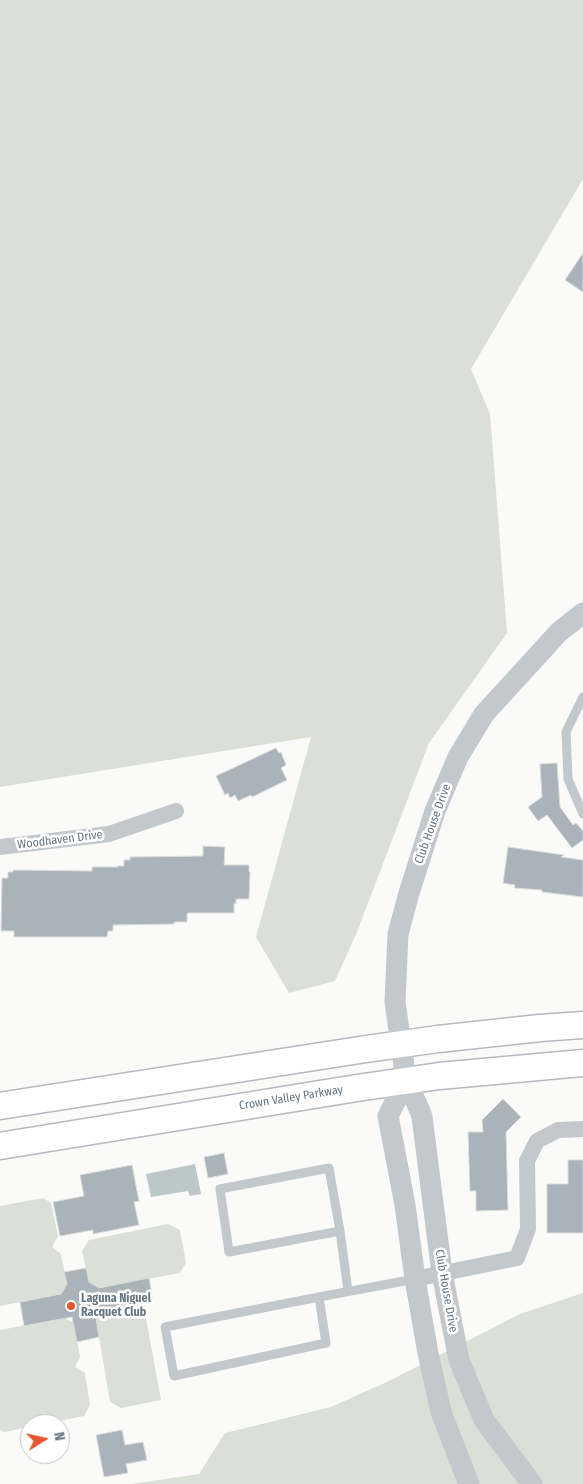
<!DOCTYPE html>
<style>
body{margin:0}
#map{position:relative;width:583px;height:1484px;overflow:hidden;background:#fafaf8;font-family:"Fira Sans Condensed",sans-serif}
canvas{display:block}
.north{position:absolute;left:20px;top:1414px;width:50px;height:50px;box-sizing:border-box;background:#fff;border:1px solid #c1c8cd;border-radius:50%;rotate:80deg;font-size:14px;font-weight:700;line-height:20px;text-align:center;color:#657683}
.north::after{content:'';display:block;margin:auto;width:18px;height:22px;background:#e4572e;clip-path:polygon(50% 0,100% 100%,50% 72%,0 100%)}
</style>
<div id="map">
<canvas width="583" height="1484"></canvas>
<div class="north">N</div>
</div>
<script>
const ctx = document.querySelector('canvas').getContext('2d');
ctx.lineJoin = 'round';
function paint(path, color) {
  ctx.fillStyle = color;
  ctx.fill(path, 'evenodd');
}
function poly(rows) {
  const path = new Path2D();
  for (const r of rows) {
    path.moveTo(r[0], r[1]);
    for (let i = 2; i < r.length; i += 2) path.lineTo(r[i], r[i + 1]);
  }
  return path;
}
function trace(path, color, width, dash) {
  ctx.strokeStyle = color;
  ctx.lineWidth = width;
  ctx.lineCap = dash ? 'butt' : 'round';
  ctx.setLineDash(dash || []);
  ctx.stroke(path);
}
function drawText(font, color, halo, rows, align = 'center') {
  ctx.font = font + ' "Fira Sans Condensed",sans-serif';
  ctx.lineWidth = 5;
  ctx.setLineDash([]);
  ctx.textBaseline = 'middle';
  ctx.strokeStyle = halo;
  ctx.fillStyle = color;
  for (const [text, x, y, turn = 0] of rows) {
    ctx.save();
    ctx.translate(x, y);
    ctx.rotate((+turn || 0) * Math.PI / 180);
    ctx.textAlign = isNaN(turn) ? turn : align;
    if (halo) ctx.strokeText(text, 0, 0);
    ctx.fillText(text, 0, 0);
    ctx.restore();
  }
}
paint(poly([
 [0,0,583,0,583,179,471,369,490,414,507,633,429,743,357,932,335,981,289,993,256,937,311,737,0,787],
 [43,1198,51,1203,58,1236,52,1247,61,1254,67,1284,61,1294,0,1306,0,1206],
 [168,1224,180,1230,186,1263,180,1273,99,1288,89,1282,82,1251,89,1240],
 [583,1293,583,1484,132,1484,199,1474,225,1433,331,1407,389,1381,520,1314],
 [143,1302,161,1400,121,1408,110,1402,96,1319,102,1309],
 [65,1318,74,1323,80,1357,75,1367,85,1373,90,1405,84,1416,44,1424,30,1424,30,1427,4,1432,0,1430,0,1330]
]), '#dadfd7');
paint(poly([
 [195,1164,201,1194,190,1196,188,1191,151,1197,146,1174]
]), '#bbc7cb');
const building = poly([
 [583,253,583,292,565,280,583,253],
 [276,748,279,753,281,752,286,765,281,768,287,780,252,797,251,795,238,801,235,795,230,798,228,793,225,795,216,776,276,748],
 [557,763,560,807,573,825,576,823,583,831,583,840,572,848,547,815,538,821,528,807,542,797,540,764,557,763],
 [203,846,225,847,224,865,249,865,249,872,250,872,249,899,236,899,236,904,234,903,234,913,188,913,187,914,187,922,174,922,174,924,113,925,113,931,108,931,107,937,14,937,14,931,1,931,2,878,8,878,8,872,13,872,13,870,92,871,92,867,118,867,118,866,124,866,124,860,130,860,130,857,203,856,203,846],
 [508,847,564,855,561,857,583,860,583,897,542,892,542,890,514,888,515,885,503,883,508,847],
 [503,1099,521,1117,506,1132,508,1210,476,1211,476,1191,470,1191,468,1132,483,1132,482,1120,503,1099],
 [224,1153,228,1174,208,1178,204,1157,224,1153],
 [568,1160,583,1160,583,1233,547,1233,547,1184,568,1184,568,1160],
 [132,1165,139,1201,134,1202,139,1225,93,1234,93,1230,60,1236,53,1202,84,1196,80,1175,132,1165],
 [86,1268,89,1282,99,1288,149,1278,153,1300,95,1311,99,1337,77,1342,72,1317,24,1326,20,1302,61,1294,67,1284,64,1272,86,1268],
 [122,1430,125,1445,143,1442,147,1460,126,1464,128,1473,104,1477,96,1435,122,1430]
]);
paint(building, '#aab3b9');
trace(building, '#dcdcda', 1);
const primary = poly([
 [0,1106,366,1049,438,1039,540,1028,583,1025],
 [0,1146,357,1088,439,1076,583,1063]
]);
trace(primary, '#b5babe', 29);
trace(poly([
 [583,697,566,732,568,779,583,814],
 [340,1231,229,1252,220,1189,329,1168,340,1231,348,1291],
 [319,1297,165,1327,174,1376,326,1343,319,1297,415,1279]
]), '#c3c8cc', 9);
trace(poly([
 [0,847,109,834,176,811],
 [415,1279,517,1258,528,1229,527,1161,537,1141,558,1130,583,1129]
]), '#c3c8cc', 16);
trace(poly([
 [406,1080,388,1116,405,1205,415,1279,428,1353,441,1412,469,1484],
 [532,1484,484,1420,459,1360,442,1273,422,1117,420,1111,406,1080,395,1002,398,934,409,893,435,811,458,757,484,714,559,632,583,613]
]), '#c3c8cc', 21);
trace(primary, '#fff', 26);
for (const [x, y, r, color] of [
 [71,1306,5,"#e4572e"]
]) {
  const dot = new Path2D();
  dot.arc(x, y, r, 0, 2 * Math.PI);
  ctx.fillStyle = color;
  ctx.fill(dot);
  trace(dot, '#fff', 2);
}
drawText('12px', '#657683', '#fff', [
 ["Club House Drive",433,824,-70],
 ["Woodhaven Drive",60,840,-7],
 ["Crown Valley Parkway",291,1098,-9],
 ["Club House Drive",446,1291,80]
]);
drawText('bold 12px', '#657683', '#fff', [
 ["Laguna Niguel",81,1299],
 ["Racquet Club",81,1313]
], 'left');
</script>
